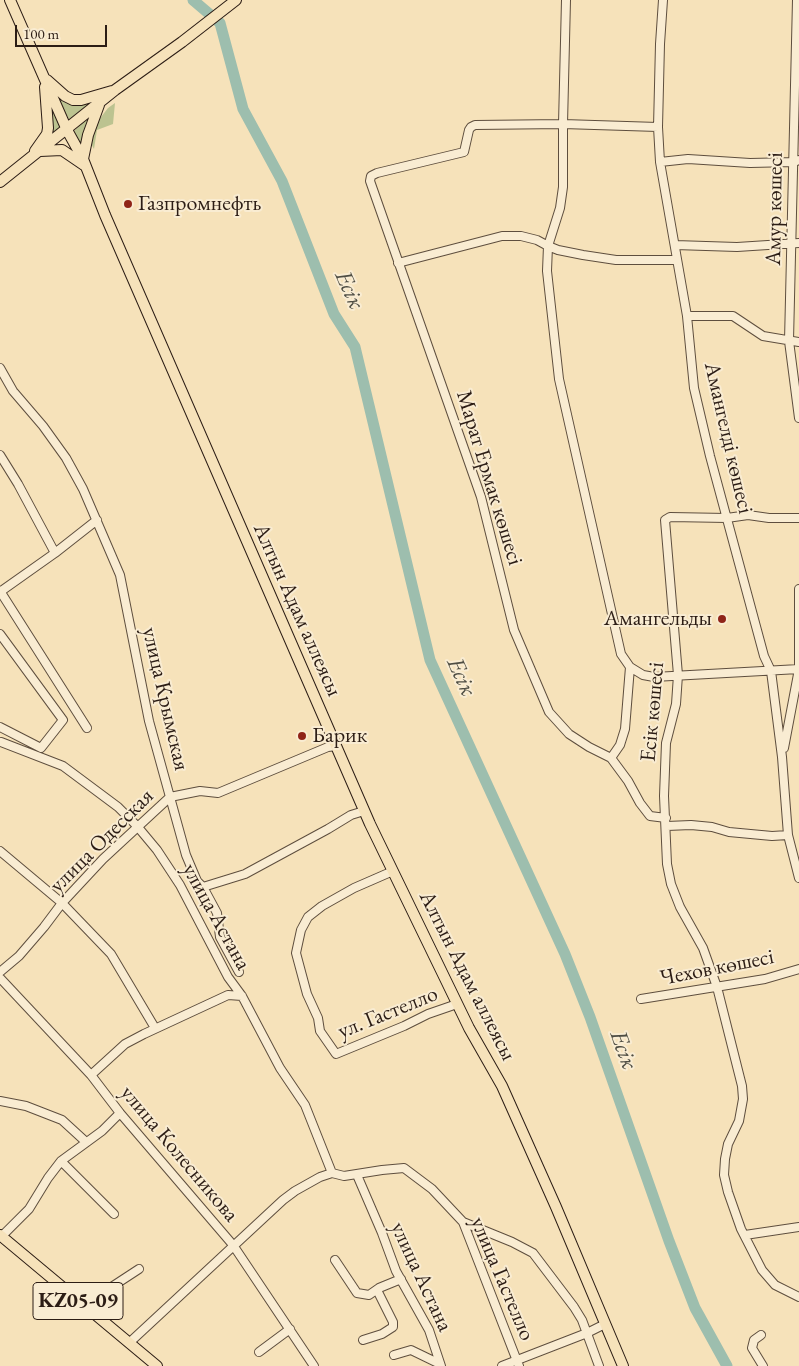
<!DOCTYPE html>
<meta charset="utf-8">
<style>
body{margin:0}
#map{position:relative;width:799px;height:1366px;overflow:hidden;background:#f6e2ba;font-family:"EB Garamond",serif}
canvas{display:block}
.scale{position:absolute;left:15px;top:25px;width:92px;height:22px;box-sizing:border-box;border:2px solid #2c1d15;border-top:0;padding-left:6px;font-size:15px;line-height:18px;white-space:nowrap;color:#2c1d15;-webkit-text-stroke:4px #f9ecd2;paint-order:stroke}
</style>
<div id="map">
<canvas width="799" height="1366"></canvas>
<div class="scale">100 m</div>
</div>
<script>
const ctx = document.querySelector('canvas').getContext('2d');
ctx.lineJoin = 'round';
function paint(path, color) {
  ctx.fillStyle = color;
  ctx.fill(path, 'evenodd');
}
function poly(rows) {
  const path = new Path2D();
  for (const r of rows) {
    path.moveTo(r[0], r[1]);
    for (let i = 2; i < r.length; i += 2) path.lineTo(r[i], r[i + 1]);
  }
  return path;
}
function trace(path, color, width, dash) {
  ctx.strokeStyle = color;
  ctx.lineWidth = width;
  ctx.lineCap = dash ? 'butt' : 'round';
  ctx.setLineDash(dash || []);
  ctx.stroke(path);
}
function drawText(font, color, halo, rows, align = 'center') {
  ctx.font = font + ' "EB Garamond",serif';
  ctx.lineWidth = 4;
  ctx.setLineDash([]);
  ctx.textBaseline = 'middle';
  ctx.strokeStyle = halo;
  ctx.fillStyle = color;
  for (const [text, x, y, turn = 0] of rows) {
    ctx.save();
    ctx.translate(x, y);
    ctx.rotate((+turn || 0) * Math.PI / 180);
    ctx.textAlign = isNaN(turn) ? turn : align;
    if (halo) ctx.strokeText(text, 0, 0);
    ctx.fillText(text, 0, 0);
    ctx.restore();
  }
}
paint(poly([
 [52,89,74,105,93,100,70,121],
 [51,102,62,127,43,145],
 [115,103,113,124,97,130,94,149,89,140,94,126,108,108],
 [96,110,82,137,81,153,74,131]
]), '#bcc390');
trace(poly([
 [193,0,220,23,243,109,282,181,334,314,355,347,430,660,565,954,590,1017,669,1241,695,1308,727,1366]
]), '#9dbeae', 11);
const minor = poly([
 [566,0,563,124,563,187,560,208,548,246,547,271,559,379,621,654,630,667,625,729,620,745,611,758],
 [663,0,660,44,658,127,660,162,687,316,694,388,710,456,764,656,771,671,782,757,788,835,799,878],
 [797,0,789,341,799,418],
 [658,127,563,124,475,125,471,127,469,130,464,152,377,173,371,176,370,181,481,497,514,630,549,712,569,734,589,747,611,758,628,781,640,803,650,816,666,818],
 [660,162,688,159,750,163,794,162,799,160],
 [675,245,737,247,799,243],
 [398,263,502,236,521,236,537,240,548,246,558,250,583,255,616,260,677,260],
 [687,316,733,316,763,336,799,342],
 [0,368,13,391,43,426,66,458,83,489,120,575,149,721,186,855,197,881,203,887,245,874,328,829,351,815,364,811],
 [0,455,18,484,55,553],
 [799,518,769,518,748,515,727,518,670,517,665,520,678,675,676,704,666,743,664,796,667,864,671,884,680,907,703,948,717,987,742,1086,743,1099,739,1121,728,1144,725,1159,724,1175,728,1192,741,1229,762,1270,775,1285,799,1297],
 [0,591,87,728],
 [0,592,55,553,97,520],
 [0,634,63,720,41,748,0,727],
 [630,667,643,675,654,677,799,669],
 [1,742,63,766,118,807,137,826,157,850,180,885,228,977,242,996,280,1068,305,1105,332,1173],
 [784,748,799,669,799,589],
 [667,826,691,825,712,827,729,832,772,836,788,835],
 [0,851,62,903,111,954,155,1028],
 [393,871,354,888,322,906,308,917,301,930,296,953,307,994,318,1018,320,1031,336,1054,404,1026,428,1014,457,1004],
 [203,887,217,913,220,937,239,972],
 [0,972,19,956,44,927,62,903,103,859,170,797,200,791,218,793,328,747,336,746],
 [0,978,91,1075,120,1113,233,1245,314,1366],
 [641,999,765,979,799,969],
 [91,1075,125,1044,144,1034,228,995,242,996],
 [0,1101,26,1106,62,1120,86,1142],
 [61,1161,114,1214],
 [357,1175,382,1233,396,1271,429,1330,441,1366],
 [463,1222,512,1242,533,1253,574,1307,582,1320,599,1366],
 [745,1235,799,1227],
 [2,1236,29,1209,48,1178,61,1161,102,1131,120,1113],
 [335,1260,357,1293,369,1295,379,1288,401,1279],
 [84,1305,139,1269],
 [761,1335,754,1340,752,1348,763,1366],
 [363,1340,382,1334,393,1327,393,1322,377,1290],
 [129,1343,283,1200,295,1191,320,1177,332,1173,344,1176,382,1170,404,1168,432,1189,463,1222,519,1366],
 [259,1352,290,1329],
 [394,1355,411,1350,440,1364],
 [502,1366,587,1333,605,1324]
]);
const major = poly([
 [10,0,67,130,83,159,105,215,370,824,469,1028,502,1086,556,1207,623,1366],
 [47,80,65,96,73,100,81,100,112,91],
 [35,151,47,134,48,128,45,87],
 [40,151,62,150,84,165],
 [83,159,88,135,99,105],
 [0,182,115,90,182,42,236,0],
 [0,1235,157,1366]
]);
trace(minor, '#5e4e3e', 10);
trace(major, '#2c1d15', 12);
trace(minor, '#f9ecd2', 8);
trace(major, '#f6e2ba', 10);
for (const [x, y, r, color] of [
 [128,204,5,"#8f2418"],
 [722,619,5,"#8f2418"],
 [302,736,5,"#8f2418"]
]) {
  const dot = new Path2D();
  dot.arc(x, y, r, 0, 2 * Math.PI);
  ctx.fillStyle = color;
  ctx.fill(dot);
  trace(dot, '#f9ecd2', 2);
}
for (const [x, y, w] of [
 [78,1301,90]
]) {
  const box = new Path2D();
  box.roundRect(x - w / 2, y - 18.5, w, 37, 4);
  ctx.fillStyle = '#f9ecd2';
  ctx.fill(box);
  trace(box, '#2c1d15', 1);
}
drawText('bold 21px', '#2c1d15', null, [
 ["KZ05-09",78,1301]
]);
drawText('22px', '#2c1d15', '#f9ecd2', [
 ["Газпромнефть",138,204],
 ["Амангельды",712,619,"right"],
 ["Барик",312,736]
], 'left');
drawText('22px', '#2c1d15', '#f9ecd2', [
 ["Амур көшесі",775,209,-89],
 ["Амангелді көшесі",728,438,77],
 ["Марат Ермак көшесі",489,478,73],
 ["Алтын Адам аллеясы",297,610,66],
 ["улица Крымская",165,699,77],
 ["Есік көшесі",653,712,-85],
 ["улица Одесская",102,841,-45],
 ["улица Астана",216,917,61],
 ["Чехов көшесі",717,968,-11],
 ["Алтын Адам аллеясы",467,976,63],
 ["ул. Гастелло",388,1013,-22],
 ["улица Колесникова",179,1154,50],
 ["улица Астана",421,1277,65],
 ["улица Гастелло",502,1279,67]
]);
drawText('italic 24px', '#4e4d43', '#f9ecd2', [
 ["Есік",349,290,66],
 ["Есік",461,677,66],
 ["Есік",623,1050,70]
]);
</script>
